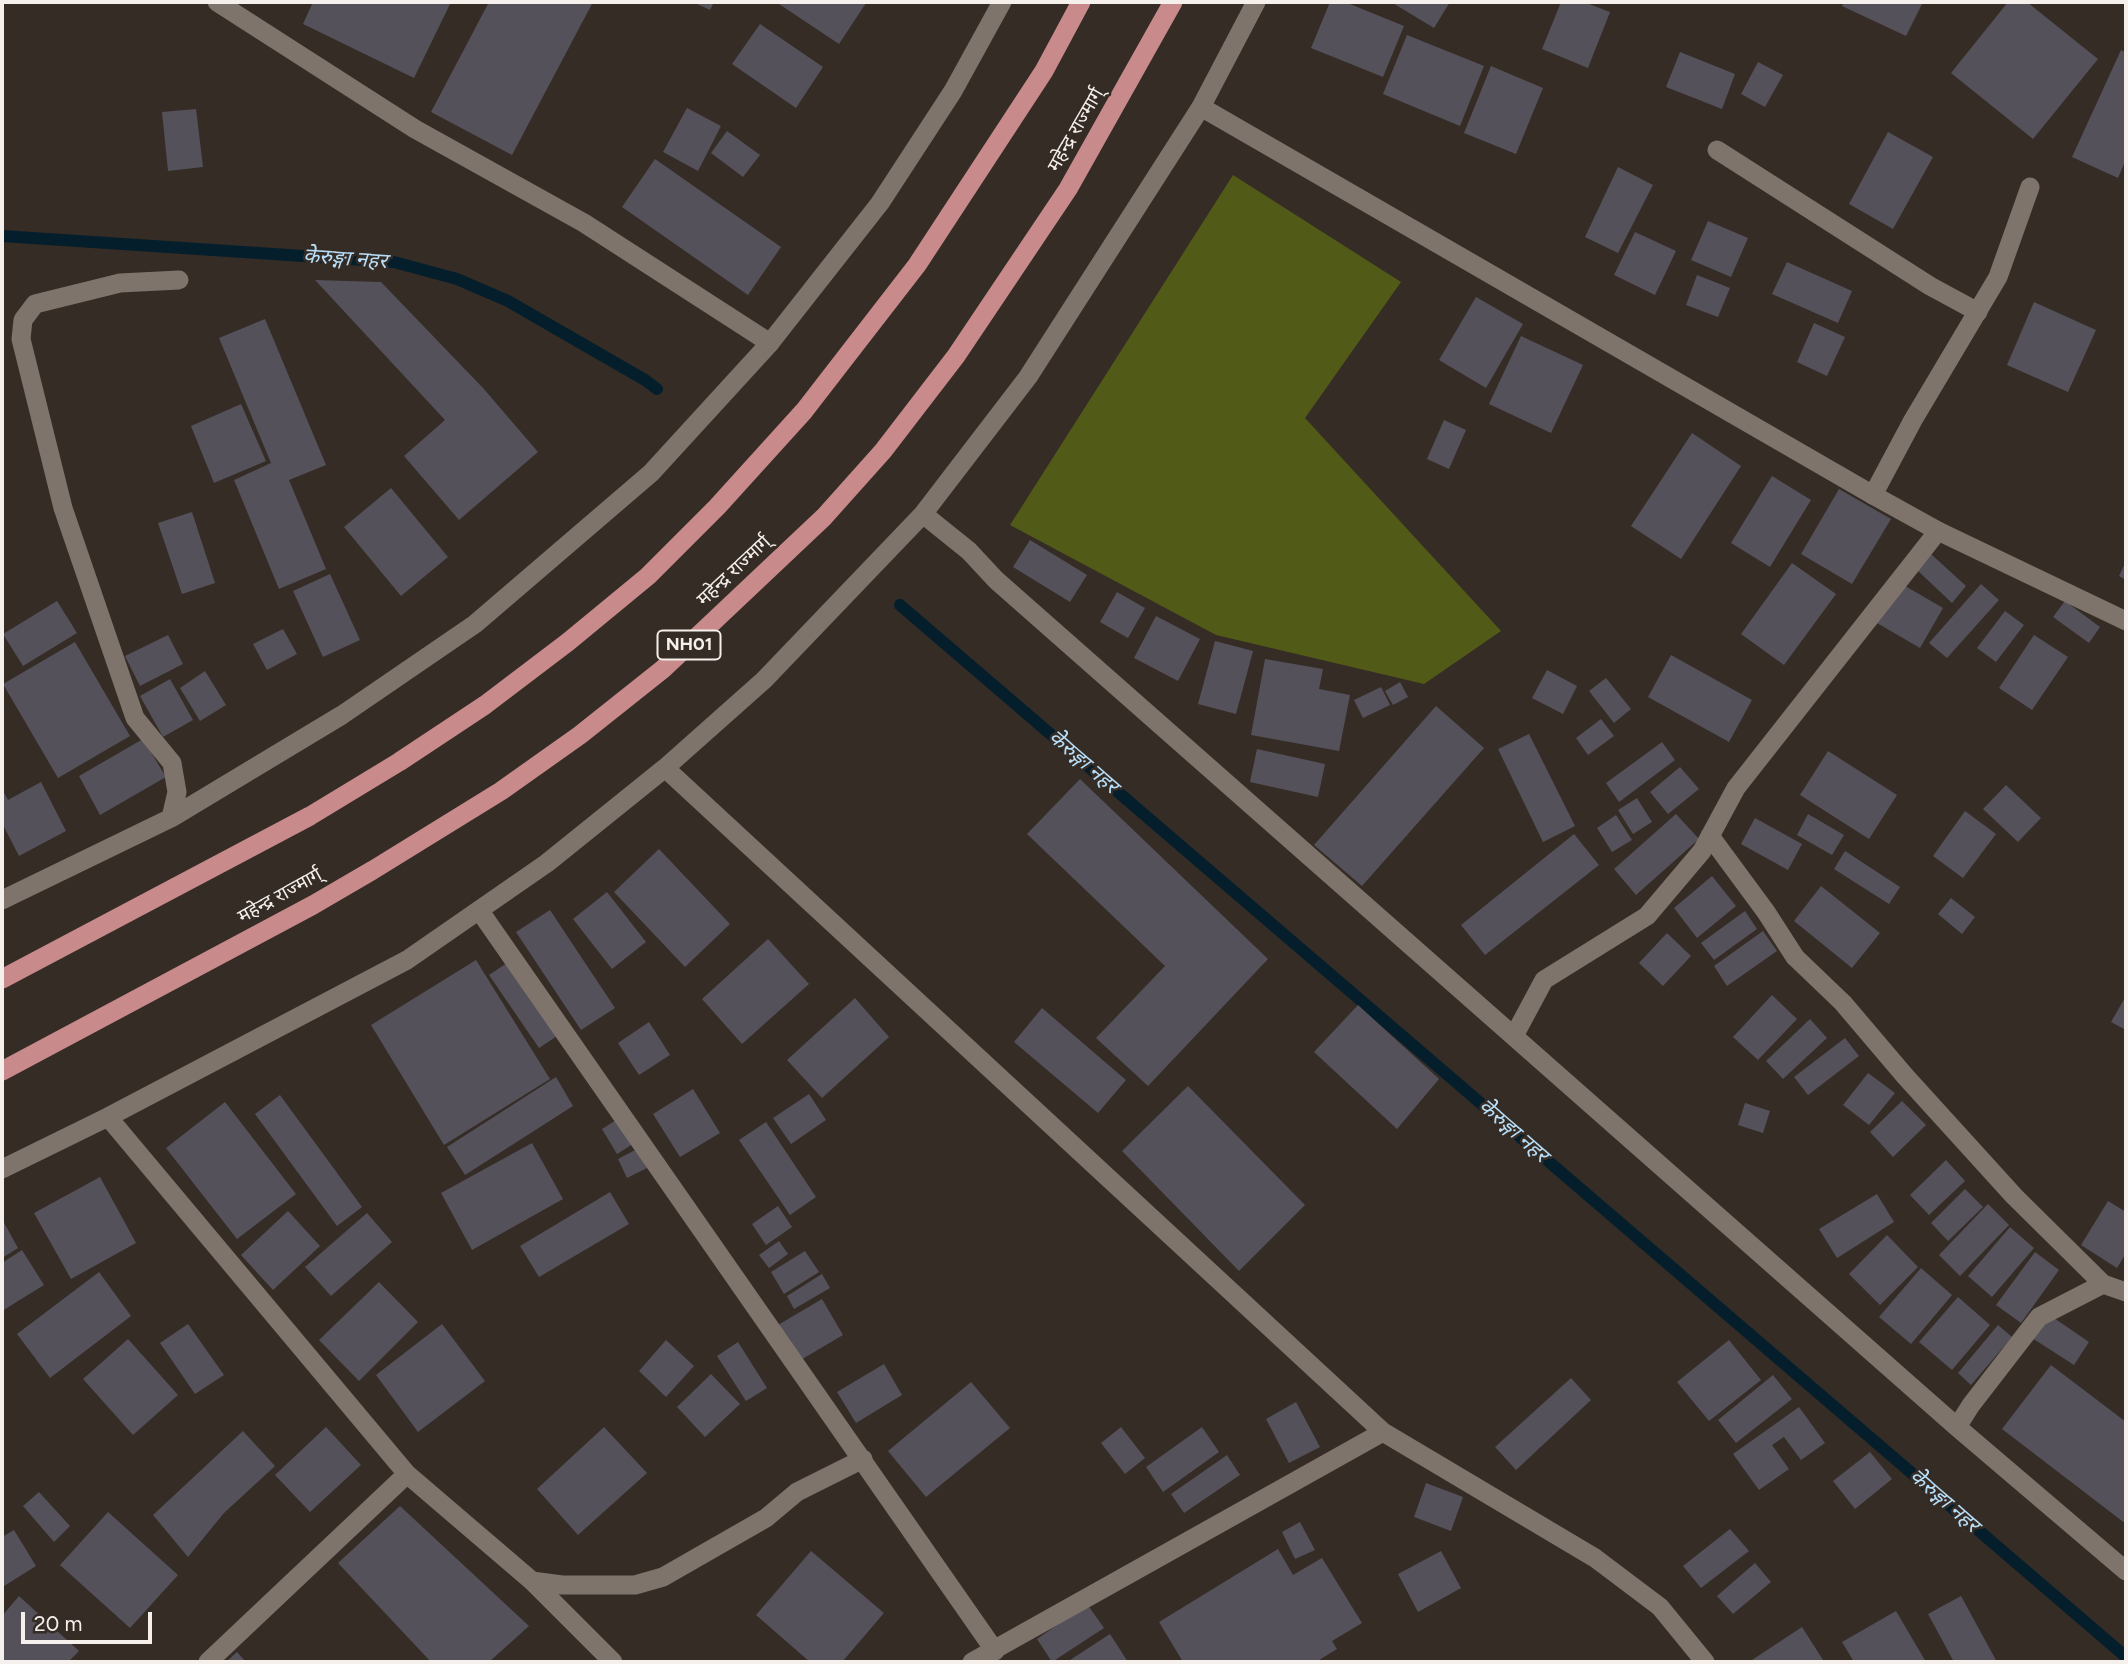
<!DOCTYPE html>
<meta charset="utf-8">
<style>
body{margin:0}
#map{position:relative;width:2128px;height:1664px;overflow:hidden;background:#352c26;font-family:Figtree,sans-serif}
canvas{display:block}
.frame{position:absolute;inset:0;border:4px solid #f6f0ec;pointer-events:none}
.scale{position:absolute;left:21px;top:1612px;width:131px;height:32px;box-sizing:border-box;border:4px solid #f6f0ec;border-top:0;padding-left:9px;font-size:21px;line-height:24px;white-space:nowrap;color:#f6f0ec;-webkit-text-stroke:5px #352c26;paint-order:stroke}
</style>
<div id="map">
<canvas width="2128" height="1664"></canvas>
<div class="frame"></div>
<div class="scale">20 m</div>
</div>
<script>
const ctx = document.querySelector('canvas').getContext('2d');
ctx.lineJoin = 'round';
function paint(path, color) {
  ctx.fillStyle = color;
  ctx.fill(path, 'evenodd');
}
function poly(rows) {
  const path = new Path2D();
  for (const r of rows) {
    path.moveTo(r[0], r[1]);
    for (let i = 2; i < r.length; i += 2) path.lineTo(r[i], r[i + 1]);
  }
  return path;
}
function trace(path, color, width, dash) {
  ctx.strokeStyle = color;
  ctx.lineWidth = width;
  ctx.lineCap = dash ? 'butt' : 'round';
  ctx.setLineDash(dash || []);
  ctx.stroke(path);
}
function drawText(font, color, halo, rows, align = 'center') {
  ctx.font = font + ' Figtree,"Noto Sans Devanagari",sans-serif';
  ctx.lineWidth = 5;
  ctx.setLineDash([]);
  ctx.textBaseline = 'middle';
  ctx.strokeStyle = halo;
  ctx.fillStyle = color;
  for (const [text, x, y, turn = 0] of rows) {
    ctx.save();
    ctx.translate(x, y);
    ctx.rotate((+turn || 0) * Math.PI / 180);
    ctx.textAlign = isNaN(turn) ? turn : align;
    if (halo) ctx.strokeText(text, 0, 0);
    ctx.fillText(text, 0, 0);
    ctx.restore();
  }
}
paint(poly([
 [1233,175,1401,282,1305,418,1501,631,1424,684,1216,635,1010,525]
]), '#525a18');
trace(poly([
 [2,236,394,262,457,279,508,301,645,380,657,389],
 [900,605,2126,1657]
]), '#051e2c', 12);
paint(poly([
 [313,2,451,2,414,78,303,24],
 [489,2,593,2,512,155,431,112],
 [693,2,714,2,710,10],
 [776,2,863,2,866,3,839,44],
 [1330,2,1345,2,1404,26,1383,77,1311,48],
 [1391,2,1450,2,1434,28],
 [1561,2,1584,2,1610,12,1588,68,1542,49],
 [1844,2,1923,2,1906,36,1842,6],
 [2008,2,2027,2,2098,59,2033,139,1951,73],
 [760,24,823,67,796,108,732,64],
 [1407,35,1484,66,1460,126,1383,94],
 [2121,50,2126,53,2126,159,2118,178,2072,157],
 [1680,52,1735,74,1722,109,1666,87],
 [1758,62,1783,75,1765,107,1741,94],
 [1491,66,1543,88,1516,154,1464,133],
 [687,108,721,126,698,171,663,152],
 [196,109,203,167,168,171,162,112],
 [727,131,760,155,743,177,711,153],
 [1888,132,1933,157,1893,229,1849,204],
 [655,159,781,247,748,295,622,207],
 [1618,167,1653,185,1618,253,1585,237],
 [1708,221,1748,238,1731,277,1691,260],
 [1635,232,1676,251,1655,295,1614,275],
 [1787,262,1852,291,1838,323,1772,294],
 [1697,275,1730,288,1718,317,1686,305],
 [315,280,381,282,483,388,538,452,459,520,404,456,445,420],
 [1476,297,1523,324,1486,388,1439,360],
 [2034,302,2096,330,2068,392,2007,365],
 [265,319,326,465,289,480,326,569,279,589,234,480,271,463,219,338],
 [1814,323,1845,337,1827,376,1797,362],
 [1521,336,1583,365,1551,433,1489,404],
 [241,404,266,461,214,483,191,426],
 [1444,420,1466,430,1449,469,1427,459],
 [1692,433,1741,466,1681,559,1631,526],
 [1772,476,1811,500,1770,567,1731,543],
 [391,488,448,557,401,596,344,527],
 [1839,489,1891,519,1852,584,1801,554],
 [192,512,215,583,182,594,158,523],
 [1030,540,1087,575,1070,602,1013,567],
 [1931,554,1966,586,1952,603,1917,570],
 [2126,561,2126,580,2119,576],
 [1792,563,1836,594,1784,665,1741,634],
 [330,574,360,640,323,657,293,591],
 [1900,583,1943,608,1920,648,1877,623],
 [1981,584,1999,600,1947,658,1929,643],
 [1117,592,1145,608,1128,638,1100,622],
 [57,601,77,633,23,666,3,634],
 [2065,601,2100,627,2089,643,2053,617],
 [2005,611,2024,625,1996,662,1977,648],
 [1156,616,1200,639,1178,681,1134,658],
 [283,629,297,654,267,670,253,644],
 [168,635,183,664,140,686,125,656],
 [2034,635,2068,657,2032,710,1999,688],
 [1215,641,1253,651,1236,714,1198,704],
 [75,642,130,736,58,778,3,684],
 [1671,655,1752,700,1729,742,1648,697],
 [1265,659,1323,669,1319,689,1350,695,1339,751,1251,735],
 [1547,670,1577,686,1563,714,1532,698],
 [205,671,226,705,200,721,180,688],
 [1606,678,1631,709,1614,723,1589,691],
 [170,679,193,720,163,737,140,696],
 [1400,682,1408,697,1393,705,1385,691],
 [1381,687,1390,705,1363,718,1354,700],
 [1436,706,1484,748,1362,886,1314,845],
 [1601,719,1614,736,1588,755,1576,738],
 [1529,734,1575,826,1543,842,1498,749],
 [143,739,166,777,100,815,79,776],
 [1662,742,1675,760,1619,802,1606,783],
 [1257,749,1325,764,1318,797,1250,782],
 [1828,751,1897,795,1869,839,1800,795],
 [1680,767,1699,789,1668,814,1650,792],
 [1080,779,1268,959,1148,1086,1096,1038,1165,966,1027,834],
 [41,782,66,831,19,856,2,823,2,789,8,800],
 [2006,785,2041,818,2018,842,1983,809],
 [1637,798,1652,822,1633,834,1618,810],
 [1965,811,1996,834,1963,878,1933,856],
 [1676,814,1699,839,1636,895,1614,869],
 [1808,814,1844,835,1832,855,1797,835],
 [1616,815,1632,840,1612,852,1597,828],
 [1755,818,1802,844,1788,870,1741,844],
 [1574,834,1599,865,1485,955,1461,925],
 [659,849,730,924,685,967,614,892],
 [1845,851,1900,887,1889,904,1834,869],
 [1712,876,1736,906,1697,938,1674,908],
 [1821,886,1880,933,1852,968,1794,921],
 [607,892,646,942,612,969,573,919],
 [1951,898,1975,917,1962,934,1938,914],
 [550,910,615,1008,581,1030,516,932],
 [1745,911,1757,929,1714,960,1701,943],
 [1763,931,1777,951,1727,986,1714,966],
 [1667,933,1691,956,1663,986,1639,963],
 [768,939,809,984,742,1044,702,999],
 [476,960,550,1079,444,1145,371,1025],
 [507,963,557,1036,539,1048,489,975],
 [1772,995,1797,1019,1758,1060,1733,1037],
 [2126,996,2126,1030,2111,1022],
 [855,998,889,1037,822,1098,787,1060],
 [1358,1005,1439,1079,1397,1129,1314,1052],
 [1042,1008,1126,1080,1098,1113,1014,1042],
 [1810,1019,1827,1038,1783,1079,1766,1061],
 [649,1022,670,1055,639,1075,618,1043],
 [1845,1038,1859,1056,1808,1095,1794,1077],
 [1868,1073,1895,1093,1869,1125,1843,1105],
 [556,1077,573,1106,465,1175,447,1147],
 [1188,1086,1305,1205,1239,1271,1122,1151],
 [693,1089,720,1133,680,1157,653,1114],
 [809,1094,826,1120,791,1144,773,1118],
 [280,1095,362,1207,337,1226,255,1114],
 [1902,1101,1926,1125,1893,1157,1870,1132],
 [225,1102,296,1194,237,1239,166,1148],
 [1745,1103,1770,1111,1763,1133,1738,1125],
 [621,1117,636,1142,617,1154,602,1129],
 [766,1122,816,1197,790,1215,739,1140],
 [532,1143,563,1199,472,1250,441,1193],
 [637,1149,647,1168,627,1178,618,1159],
 [1946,1160,1965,1181,1929,1215,1910,1195],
 [100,1177,136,1243,71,1279,34,1213],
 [1965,1189,1983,1207,1948,1241,1931,1223],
 [610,1192,629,1224,539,1277,520,1246],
 [1877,1194,1894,1222,1837,1258,1819,1229],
 [2108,1201,2126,1212,2126,1253,2117,1268,2081,1245],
 [1988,1204,2009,1225,1960,1276,1939,1255],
 [778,1206,792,1227,766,1245,752,1224],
 [288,1211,320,1246,273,1290,241,1255],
 [367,1213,392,1242,331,1296,305,1267],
 [2,1219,18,1248,2,1258],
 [2010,1227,2034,1248,1992,1297,1968,1276],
 [1887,1235,1918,1267,1880,1305,1849,1274],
 [779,1241,788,1254,769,1268,759,1255],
 [22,1250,44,1285,2,1311,2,1263],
 [805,1251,819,1272,784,1294,771,1272],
 [2035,1252,2059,1270,2021,1323,1996,1305],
 [1921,1268,1952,1295,1911,1344,1879,1317],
 [99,1272,131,1316,50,1378,17,1334],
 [822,1274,830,1288,794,1309,787,1296],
 [379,1282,418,1322,359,1381,319,1340],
 [1958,1297,1990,1325,1952,1370,1919,1342],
 [822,1299,843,1335,799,1361,778,1325],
 [2048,1314,2089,1342,2074,1365,2032,1338],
 [188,1324,224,1375,195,1394,160,1343],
 [442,1324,485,1381,418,1432,376,1375],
 [1998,1325,2012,1337,1971,1385,1958,1373],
 [128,1339,178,1395,133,1435,83,1379],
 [666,1340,694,1366,666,1397,639,1371],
 [1729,1340,1761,1380,1709,1421,1677,1382],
 [738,1342,767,1388,746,1401,717,1356],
 [884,1364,902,1395,856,1423,837,1392],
 [2051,1365,2126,1422,2126,1524,2002,1429],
 [711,1374,740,1404,705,1437,677,1407],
 [1773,1375,1792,1399,1736,1443,1718,1420],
 [1571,1378,1591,1400,1516,1470,1495,1447],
 [971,1382,1010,1428,926,1497,888,1451],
 [1296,1402,1320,1447,1289,1463,1266,1419],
 [1799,1407,1825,1443,1801,1460,1784,1437,1772,1445,1789,1469,1759,1490,1733,1454],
 [326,1427,361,1465,310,1512,275,1475],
 [604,1427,647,1473,578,1535,537,1489],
 [1121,1427,1145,1458,1125,1474,1101,1443],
 [1202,1427,1219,1452,1163,1492,1146,1467],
 [243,1431,275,1466,224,1513,188,1557,153,1515],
 [1870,1452,1892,1479,1855,1509,1833,1481],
 [1227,1455,1240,1475,1184,1513,1171,1494],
 [1426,1483,1463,1497,1451,1531,1414,1517],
 [39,1492,70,1526,54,1542,23,1506],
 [400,1506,529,1626,489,1662,431,1662,338,1563],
 [108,1512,178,1575,130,1628,60,1565],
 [1300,1522,1315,1550,1295,1559,1282,1532],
 [1730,1529,1749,1551,1701,1588,1683,1566],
 [14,1530,36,1566,4,1586,2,1582,2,1537],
 [1278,1549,1293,1575,1322,1558,1362,1623,1332,1641,1337,1649,1316,1662,1183,1662,1159,1622],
 [811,1551,884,1613,842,1662,810,1662,756,1615],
 [1441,1551,1461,1588,1418,1612,1398,1574],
 [1755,1563,1771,1582,1733,1614,1717,1596],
 [19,1596,79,1651,68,1662,2,1662,2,1616],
 [1961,1596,1997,1662,1954,1662,1928,1614],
 [1087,1604,1104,1628,1052,1662,1037,1639],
 [1896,1611,1926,1662,1854,1662,1842,1642],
 [1802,1627,1823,1660,1819,1662,1749,1662],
 [1110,1634,1128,1662,1067,1662],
 [237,1652,246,1662,226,1662]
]), '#54515b');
trace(poly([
 [1873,495,1913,420,1998,277,2030,187],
 [171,818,177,792,172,763,135,718,63,508,21,339,23,320,35,304,120,283,179,280],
 [2,900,171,818,342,715,475,624,651,473,770,343,880,203,953,91,1002,2],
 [1514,1036,1544,980,1647,916,1702,851,1736,788,1938,531]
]), '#7e746c', 19);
trace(poly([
 [217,2,415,129,584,223,770,343],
 [1201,107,1873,495,1938,531,2126,621],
 [1717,150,1930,286,1978,312],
 [923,514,969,551,996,580,1957,1427,2126,1571],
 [665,768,1383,1432,1595,1558,1660,1607,1705,1662],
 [1710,836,1766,912,1795,957,1843,1003,1905,1076,2014,1196,2103,1284,2126,1292],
 [479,910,995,1651],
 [108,1117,407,1474],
 [2,1169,108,1117,407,960,547,863,665,768,764,680,923,514,1028,377,1201,107,1256,2],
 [1957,1427,1971,1405,2039,1317,2103,1284],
 [532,1581,562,1585,635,1585,663,1577,766,1518,797,1492,863,1459],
 [208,1662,407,1474,532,1581,613,1662],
 [972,1662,1383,1432]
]), '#7e746c', 19);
trace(poly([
 [2,979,310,816,399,762,485,705,568,642,648,576,717,507,804,411,917,265,1044,71,1081,2],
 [2,1071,313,905,373,870,501,791,580,735,663,669,824,517,883,451,956,356,1068,189,1173,2]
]), '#c88a8b', 19);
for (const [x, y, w] of [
 [689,645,63]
]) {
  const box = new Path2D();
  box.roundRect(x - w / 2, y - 14.5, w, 29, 5);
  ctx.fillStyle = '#352c26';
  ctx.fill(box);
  trace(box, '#f6f0ec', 2);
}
drawText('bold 18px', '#f6f0ec', null, [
 ["NH01",689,645]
]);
drawText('19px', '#f6f0ec', '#352c26', [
 ["महेन्द्र राज्मार्ग्",1076,130,-60],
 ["महेन्द्र राज्मार्ग्",734,571,-43],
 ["महेन्द्र राज्मार्ग्",280,896,-29]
]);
drawText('italic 21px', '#b7ddf7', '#352c26', [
 ["केेरुङ्गा नहर",345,259,4],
 ["केेरुङ्गा नहर",1083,762,41],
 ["केेरुङ्गा नहर",1513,1131,41],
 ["केेरुङ्गा नहर",1944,1501,41]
]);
</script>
